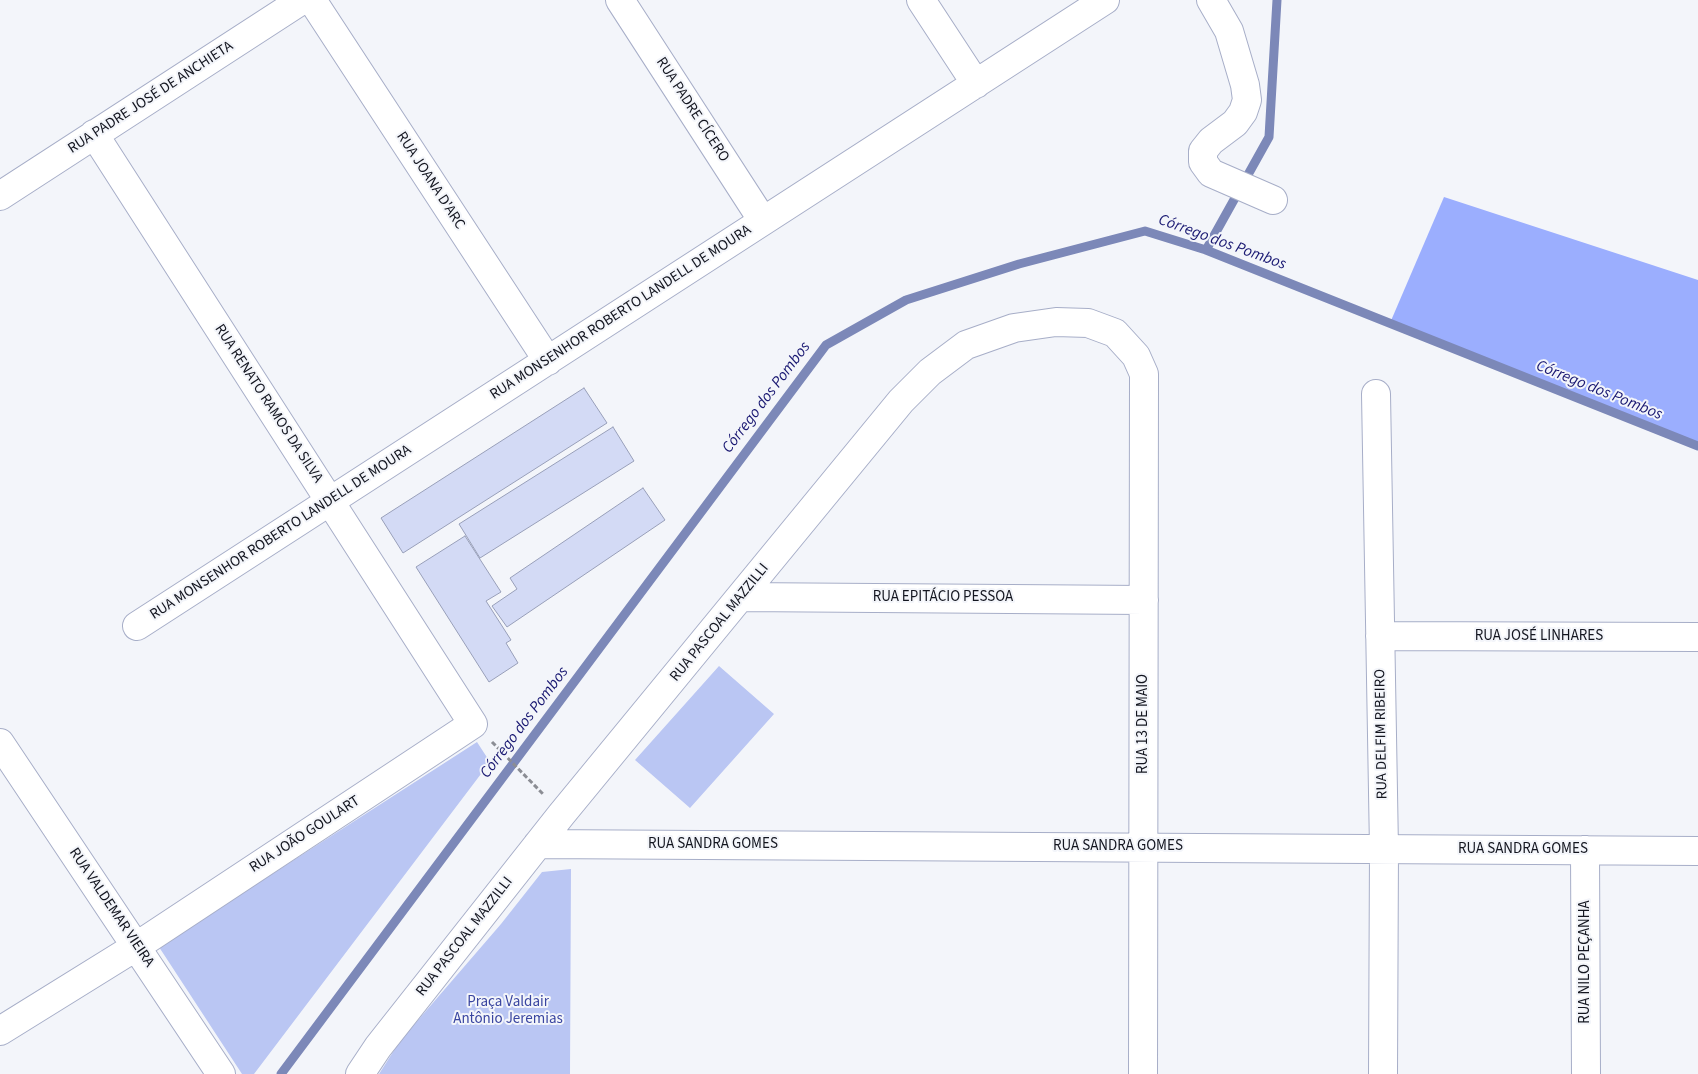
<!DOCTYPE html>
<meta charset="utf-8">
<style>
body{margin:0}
canvas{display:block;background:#f3f5fa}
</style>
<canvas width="1698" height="1074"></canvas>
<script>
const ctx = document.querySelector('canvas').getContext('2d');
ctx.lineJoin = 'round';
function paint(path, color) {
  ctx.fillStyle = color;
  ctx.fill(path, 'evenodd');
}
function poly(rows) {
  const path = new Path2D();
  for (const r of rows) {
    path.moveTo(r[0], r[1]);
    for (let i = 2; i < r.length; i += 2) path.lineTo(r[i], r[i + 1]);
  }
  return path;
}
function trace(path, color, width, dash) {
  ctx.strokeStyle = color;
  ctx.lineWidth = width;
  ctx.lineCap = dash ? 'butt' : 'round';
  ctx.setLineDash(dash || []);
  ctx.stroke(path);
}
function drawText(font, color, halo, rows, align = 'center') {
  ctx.font = font + ' "Source Sans 3",sans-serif';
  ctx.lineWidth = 4;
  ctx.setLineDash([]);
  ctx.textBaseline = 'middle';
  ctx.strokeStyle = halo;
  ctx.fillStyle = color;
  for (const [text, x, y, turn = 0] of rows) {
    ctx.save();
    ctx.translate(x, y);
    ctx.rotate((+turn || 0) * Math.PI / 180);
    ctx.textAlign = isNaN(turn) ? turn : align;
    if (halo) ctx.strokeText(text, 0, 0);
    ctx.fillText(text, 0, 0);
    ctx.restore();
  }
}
paint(poly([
 [719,666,774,714,690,808,635,760],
 [477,742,490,762,254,1074,242,1074,159,947],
 [571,869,570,1074,379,1074,400,1041,501,924,542,872]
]), '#bac6f3');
paint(poly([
 [1444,197,1698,280,1698,446,1390,323]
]), '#9baefe');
trace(poly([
 [1206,250,1269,137,1277,0],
 [281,1074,826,345,906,300,1019,264,1145,231,1206,250,1698,446]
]), '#7c88b8', 9);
const building = poly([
 [584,388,607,423,403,553,381,518,584,388],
 [613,427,634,461,480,558,459,524,613,427],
 [643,488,665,520,507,627,492,606,517,589,510,578,643,488],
 [465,536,501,592,486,601,511,640,506,643,518,663,489,682,416,567,465,536]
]);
paint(building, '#d3daf5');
trace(building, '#989fb9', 1);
const minor = poly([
 [312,0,548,361],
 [620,0,763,221],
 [921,0,976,84],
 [1211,0,1229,31,1245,85,1247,100,1243,112,1235,123,1211,141,1203,151,1203,162,1211,173,1273,200],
 [0,196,302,0],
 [1376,394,1384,849,1383,1074],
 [741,597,1144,600],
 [137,626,1105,0],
 [1380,636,1698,637],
 [0,743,221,1074],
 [538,844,1698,851],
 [1585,850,1586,1074],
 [0,1031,137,946,473,724,94,134],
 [360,1074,378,1047,561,815,901,401,930,372,966,345,1014,328,1056,322,1088,323,1115,333,1136,356,1144,374,1143,1074]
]);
trace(minor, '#a7aec8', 30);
trace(poly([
 [492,742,543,794]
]), '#8b8d94', 3, [5, 2.5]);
trace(minor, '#fff', 28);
drawText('15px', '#13151f', '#f3f5fa', [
 ["RUA PADRE JOSÉ DE ANCHIETA",151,98,-33],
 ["RUA PADRE CÍCERO",692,110,57],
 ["RUA JOANA D'ARC",430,181,57],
 ["RUA MONSENHOR ROBERTO LANDELL DE MOURA",621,313,-33],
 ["RUA RENATO RAMOS DA SILVA",268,404,57],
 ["RUA MONSENHOR ROBERTO LANDELL DE MOURA",281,533,-33],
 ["RUA EPITÁCIO PESSOA",943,598],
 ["RUA PASCOAL MAZZILLI",720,623,-51],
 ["RUA JOSÉ LINHARES",1539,637],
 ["RUA 13 DE MAIO",1144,724,-90],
 ["RUA DELFIM RIBEIRO",1382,734,-91],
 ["RUA JOÃO GOULART",305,835,-33],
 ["RUA SANDRA GOMES",713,845],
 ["RUA SANDRA GOMES",1118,847],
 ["RUA SANDRA GOMES",1523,850],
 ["RUA VALDEMAR VIEIRA",111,908,56],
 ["RUA PASCOAL MAZZILLI",465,937,-52],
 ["RUA NILO PEÇANHA",1586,962,-90]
]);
drawText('15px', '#3945a0', '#f3f5fa', [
 ["Praça Valdair",508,1003],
 ["Antônio Jeremias",508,1020]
]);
drawText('italic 16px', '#191872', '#f3f5fa', [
 ["Córrego dos Pombos",1222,243,20],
 ["Córrego dos Pombos",1599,391,22],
 ["Córrego dos Pombos",767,398,-53],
 ["Córrego dos Pombos",525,723,-53]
]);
</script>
